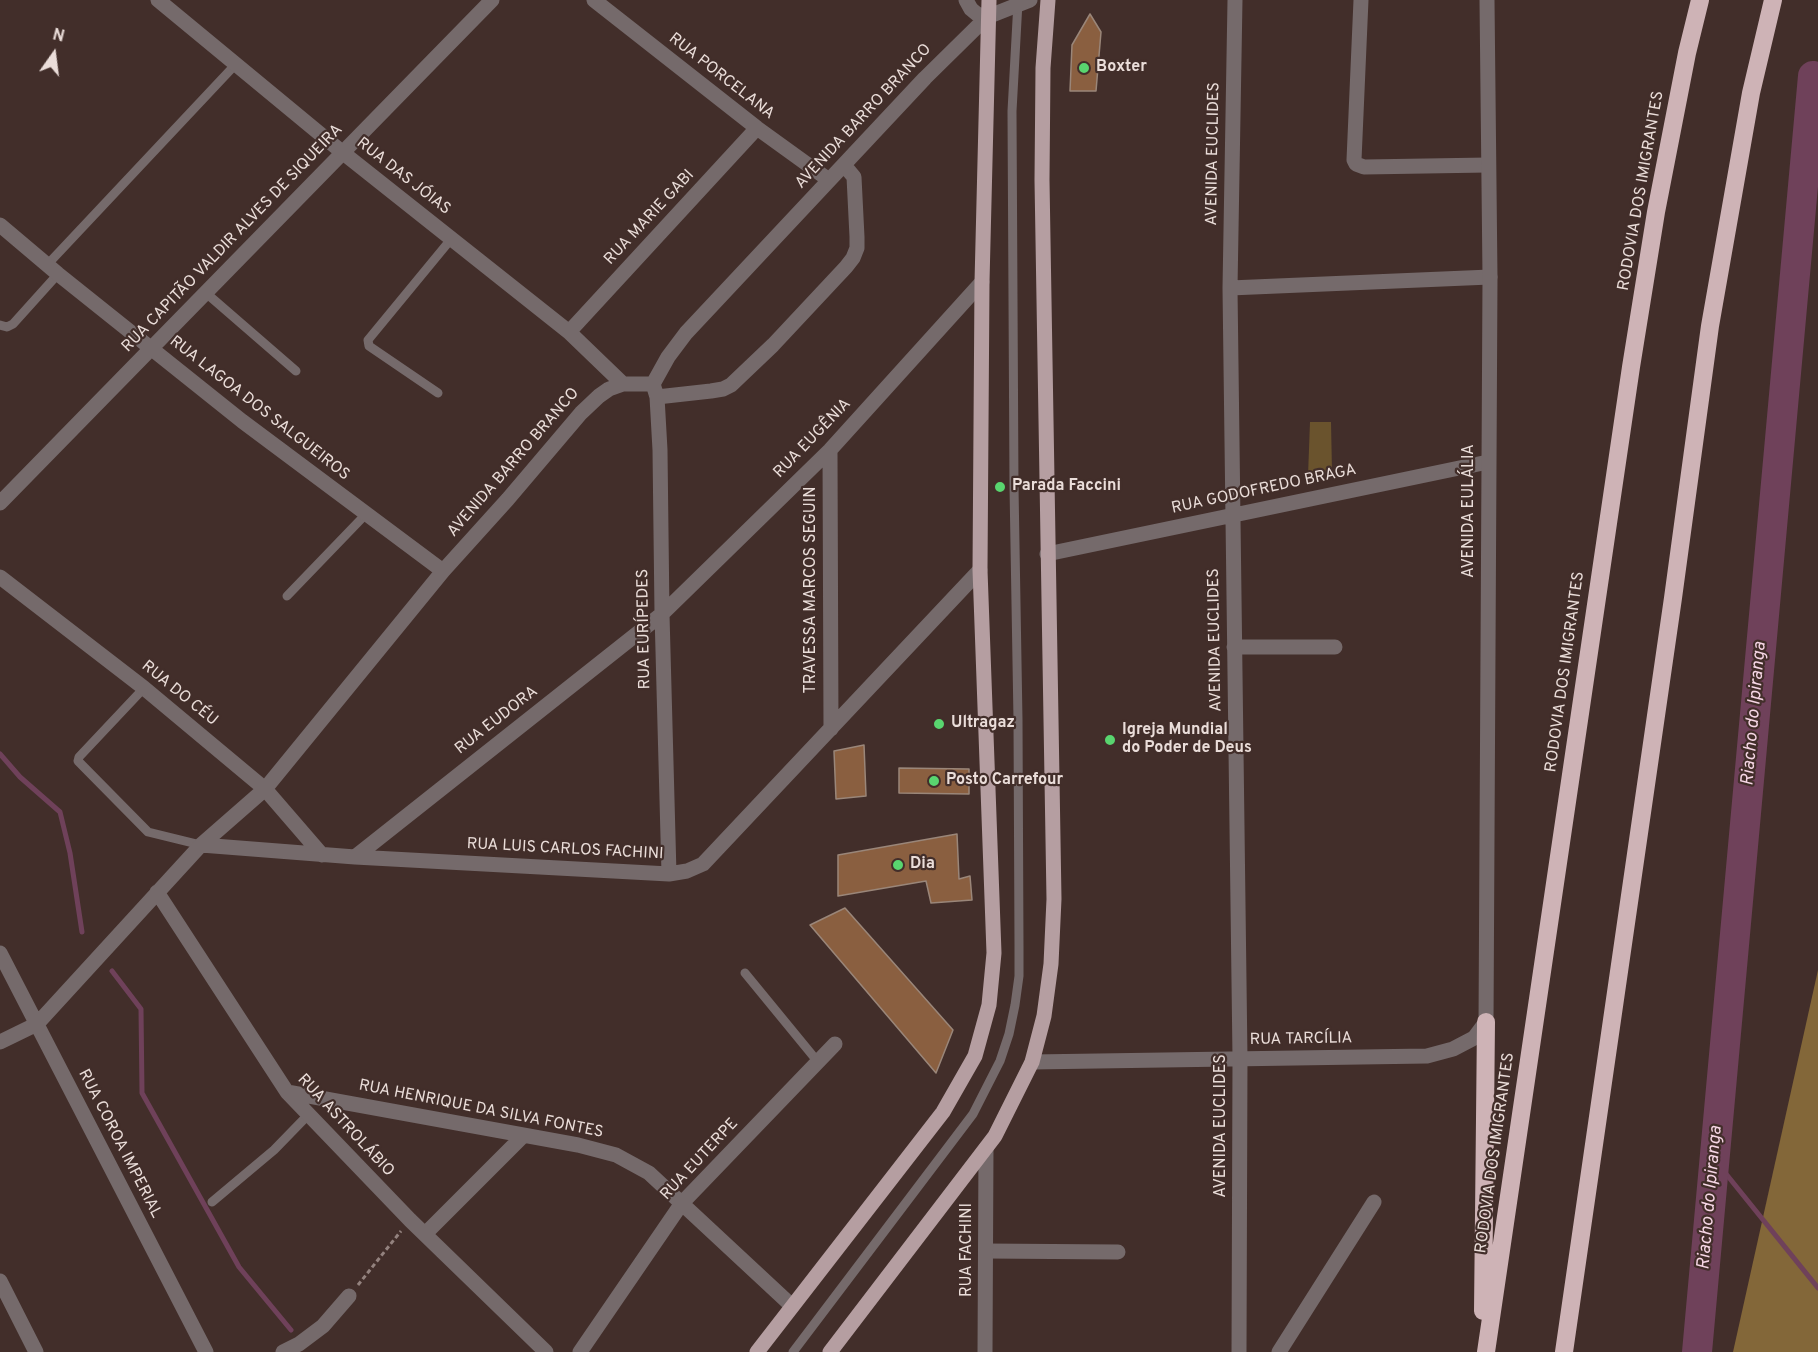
<!DOCTYPE html>
<meta charset="utf-8">
<style>
body{margin:0}
#map{position:relative;width:1818px;height:1352px;overflow:hidden;background:#422e2a;font-family:Overpass,sans-serif}
canvas{display:block}
.north{position:absolute;left:24px;top:24px;width:60px;height:60px;-webkit-text-stroke:4px #422e2a;paint-order:stroke;rotate:14deg;font-size:16px;font-weight:700;line-height:24px;text-align:center;color:#eaddd9}
.north::after{content:'';display:block;margin:auto;width:21px;height:27px;background:#eaddd9;clip-path:polygon(50% 0,100% 100%,50% 72%,0 100%)}
</style>
<div id="map">
<canvas width="1818" height="1352"></canvas>
<div class="north">N</div>
</div>
<script>
const ctx = document.querySelector('canvas').getContext('2d');
ctx.lineJoin = 'round';
function paint(path, color) {
  ctx.fillStyle = color;
  ctx.fill(path, 'evenodd');
}
function poly(rows) {
  const path = new Path2D();
  for (const r of rows) {
    path.moveTo(r[0], r[1]);
    for (let i = 2; i < r.length; i += 2) path.lineTo(r[i], r[i + 1]);
  }
  return path;
}
function trace(path, color, width, dash) {
  ctx.strokeStyle = color;
  ctx.lineWidth = width;
  ctx.lineCap = dash ? 'butt' : 'round';
  ctx.setLineDash(dash || []);
  ctx.stroke(path);
}
function drawText(font, color, halo, rows, align = 'center') {
  ctx.font = font + ' Overpass,sans-serif';
  ctx.lineWidth = 4.5;
  ctx.setLineDash([]);
  ctx.textBaseline = 'middle';
  ctx.strokeStyle = halo;
  ctx.fillStyle = color;
  for (const [text, x, y, turn = 0] of rows) {
    ctx.save();
    ctx.translate(x, y);
    ctx.rotate((+turn || 0) * Math.PI / 180);
    ctx.textAlign = isNaN(turn) ? turn : align;
    if (halo) ctx.strokeText(text, 0, 0);
    ctx.fillText(text, 0, 0);
    ctx.restore();
  }
}
paint(poly([
 [1310,422,1331,422,1332,472,1308,476]
]), '#6a532d');
paint(poly([
 [1818,970,1818,1352,1733,1352]
]), '#836739');
trace(poly([
 [0,754,20,777,60,812,70,853,82,932],
 [112,971,141,1009,142,1093,239,1267,291,1330],
 [1714,1159,1818,1288]
]), '#6f415a', 5);
trace(poly([
 [1697,1352,1813,76]
]), '#6f415a', 30);
const building = poly([
 [1090,14,1101,32,1096,91,1070,91,1072,45,1090,14],
 [864,745,866,796,836,799,834,751,864,745],
 [899,768,969,769,969,794,899,793,899,768],
 [957,834,959,879,970,876,972,900,931,903,926,881,838,896,838,855,957,834],
 [845,908,953,1030,936,1073,810,925,845,908]
]);
paint(building, '#8a5f40');
trace(building, '#9a8679', 1.5);
trace(poly([
 [358,1285,401,1231]
]), '#93827e', 3, [4.5, 3]);
trace(poly([
 [47,265,235,65],
 [206,293,296,371],
 [0,325,7,327,13,324,58,274],
 [438,393,369,346,368,340,452,238],
 [287,596,366,514],
 [144,688,79,757,78,761,148,832,201,845],
 [745,973,818,1062],
 [212,1202,274,1150,309,1114],
 [793,1352,973,1114,1000,1061,1009,1034,1015,1005,1019,976,1019,946,1018,720,1014,487,1012,111,1018,2]
]), '#756a6b', 9);
trace(poly([
 [158,0,342,152,569,332,623,384],
 [594,0,757,128,829,180],
 [966,0,971,9,977,14,987,17,1030,0],
 [1235,0,1230,288,1240,1058,1239,1352],
 [1361,0,1354,160,1356,164,1364,167,1488,165],
 [0,225,58,274,242,421,443,571],
 [1230,288,1490,277],
 [569,332,757,128],
 [653,384,657,397,660,450,662,614,669,874],
 [657,397,711,391,723,389,731,385,773,345,846,267,853,258,857,248,857,237,854,177,844,165],
 [830,450,831,729],
 [0,503,492,0],
 [1047,554,1488,462],
 [0,577,144,688,265,789,322,855],
 [1234,647,1335,647],
 [201,845,355,857,669,874,687,871,703,864,980,570],
 [355,857,662,614,830,450,982,282],
 [157,892,287,1092,410,1220,546,1352],
 [0,953,206,1352],
 [0,1042,37,1024,201,845,265,789,443,571,508,499,581,413,599,396,609,389,623,384,653,384,668,357,686,333,925,78,987,17],
 [1032,1062,1427,1056,1453,1049,1474,1038,1486,1022],
 [287,1092,578,1145,616,1155,649,1173,792,1306],
 [425,1234,523,1136],
 [986,1251,1118,1252],
 [0,1281,36,1352],
 [283,1352,299,1344,323,1326,349,1296],
 [580,1352,682,1203,835,1044],
 [1279,1352,1374,1202]
]), '#756a6b', 15);
trace(poly([
 [1486,1022,1490,277,1487,0],
 [985,1352,986,1148]
]), '#756a6b', 15);
trace(poly([
 [757,1352,943,1112,975,1056,989,1005,994,953,980,570,982,282,989,0],
 [830,1352,995,1136,1032,1062,1044,1016,1051,964,1054,899,1042,180,1043,68,1048,0]
]), '#b59ea1', 15);
trace(poly([
 [1483,1311,1486,1022],
 [1486,1352,1631,367,1656,212,1687,53,1700,0],
 [1564,1352,1673,598,1710,326,1751,93,1773,0]
]), '#ceb3b6', 18);
for (const [x, y, r, color] of [
 [1084,68,6,"#59d56f"],
 [1000,487,6,"#59d56f"],
 [939,724,6,"#59d56f"],
 [1110,740,6,"#59d56f"],
 [934,781,6,"#59d56f"],
 [898,865,6,"#59d56f"]
]) {
  const dot = new Path2D();
  dot.arc(x, y, r, 0, 2 * Math.PI);
  ctx.fillStyle = color;
  ctx.fill(dot);
  trace(dot, '#422e2a', 2);
}
drawText('bold 16px', '#eaddd9', '#422e2a', [
 ["Boxter",1096,68],
 ["Parada Faccini",1012,487],
 ["Ultragaz",951,724],
 ["Igreja Mundial",1122,731],
 ["do Poder de Deus",1122,749],
 ["Posto Carrefour",946,781],
 ["Dia",910,865]
], 'left');
drawText('16px', '#eaddd9', '#422e2a', [
 ["RUA PORCELANA",721,77,38],
 ["AVENIDA BARRO BRANCO",864,117,-47],
 ["AVENIDA EUCLIDES",1214,154,-89],
 ["RUA DAS JÓIAS",403,177,38],
 ["RODOVIA DOS IMIGRANTES",1642,191,-80],
 ["RUA MARIE GABI",650,218,-47],
 ["RUA CAPITÃO VALDIR ALVES DE SIQUEIRA",233,239,-46],
 ["RUA LAGOA DOS SALGUEIROS",259,409,38],
 ["RUA EUGÊNIA",813,439,-46],
 ["AVENIDA BARRO BRANCO",514,463,-49],
 ["RUA GODOFREDO BRAGA",1264,490,-12],
 ["AVENIDA EULÁLIA",1470,511,-90],
 ["TRAVESSA MARCOS SEGUIN",812,590,-90],
 ["RUA EURÍPEDES",645,629,-91],
 ["AVENIDA EUCLIDES",1216,640,-91],
 ["RODOVIA DOS IMIGRANTES",1566,672,-82],
 ["RUA DO CÉU",179,694,39],
 ["RUA EUDORA",497,721,-38],
 ["RUA LUIS CARLOS FACHINI",565,850,3],
 ["RUA TARCÍLIA",1301,1040,-1],
 ["RUA HENRIQUE DA SILVA FONTES",481,1110,11],
 ["RUA ASTROLÁBIO",345,1126,47],
 ["AVENIDA EUCLIDES",1222,1126,-90],
 ["RUA COROA IMPERIAL",119,1144,63],
 ["RODOVIA DOS IMIGRANTES",1496,1153,-82],
 ["RUA EUTERPE",700,1160,-47],
 ["RUA FACHINI",968,1250,-90]
]);
drawText('italic 18px', '#f6d6e5', '#422e2a', [
 ["Riacho do Ipiranga",1755,714,-85],
 ["Riacho do Ipiranga",1711,1198,-85]
]);
</script>
